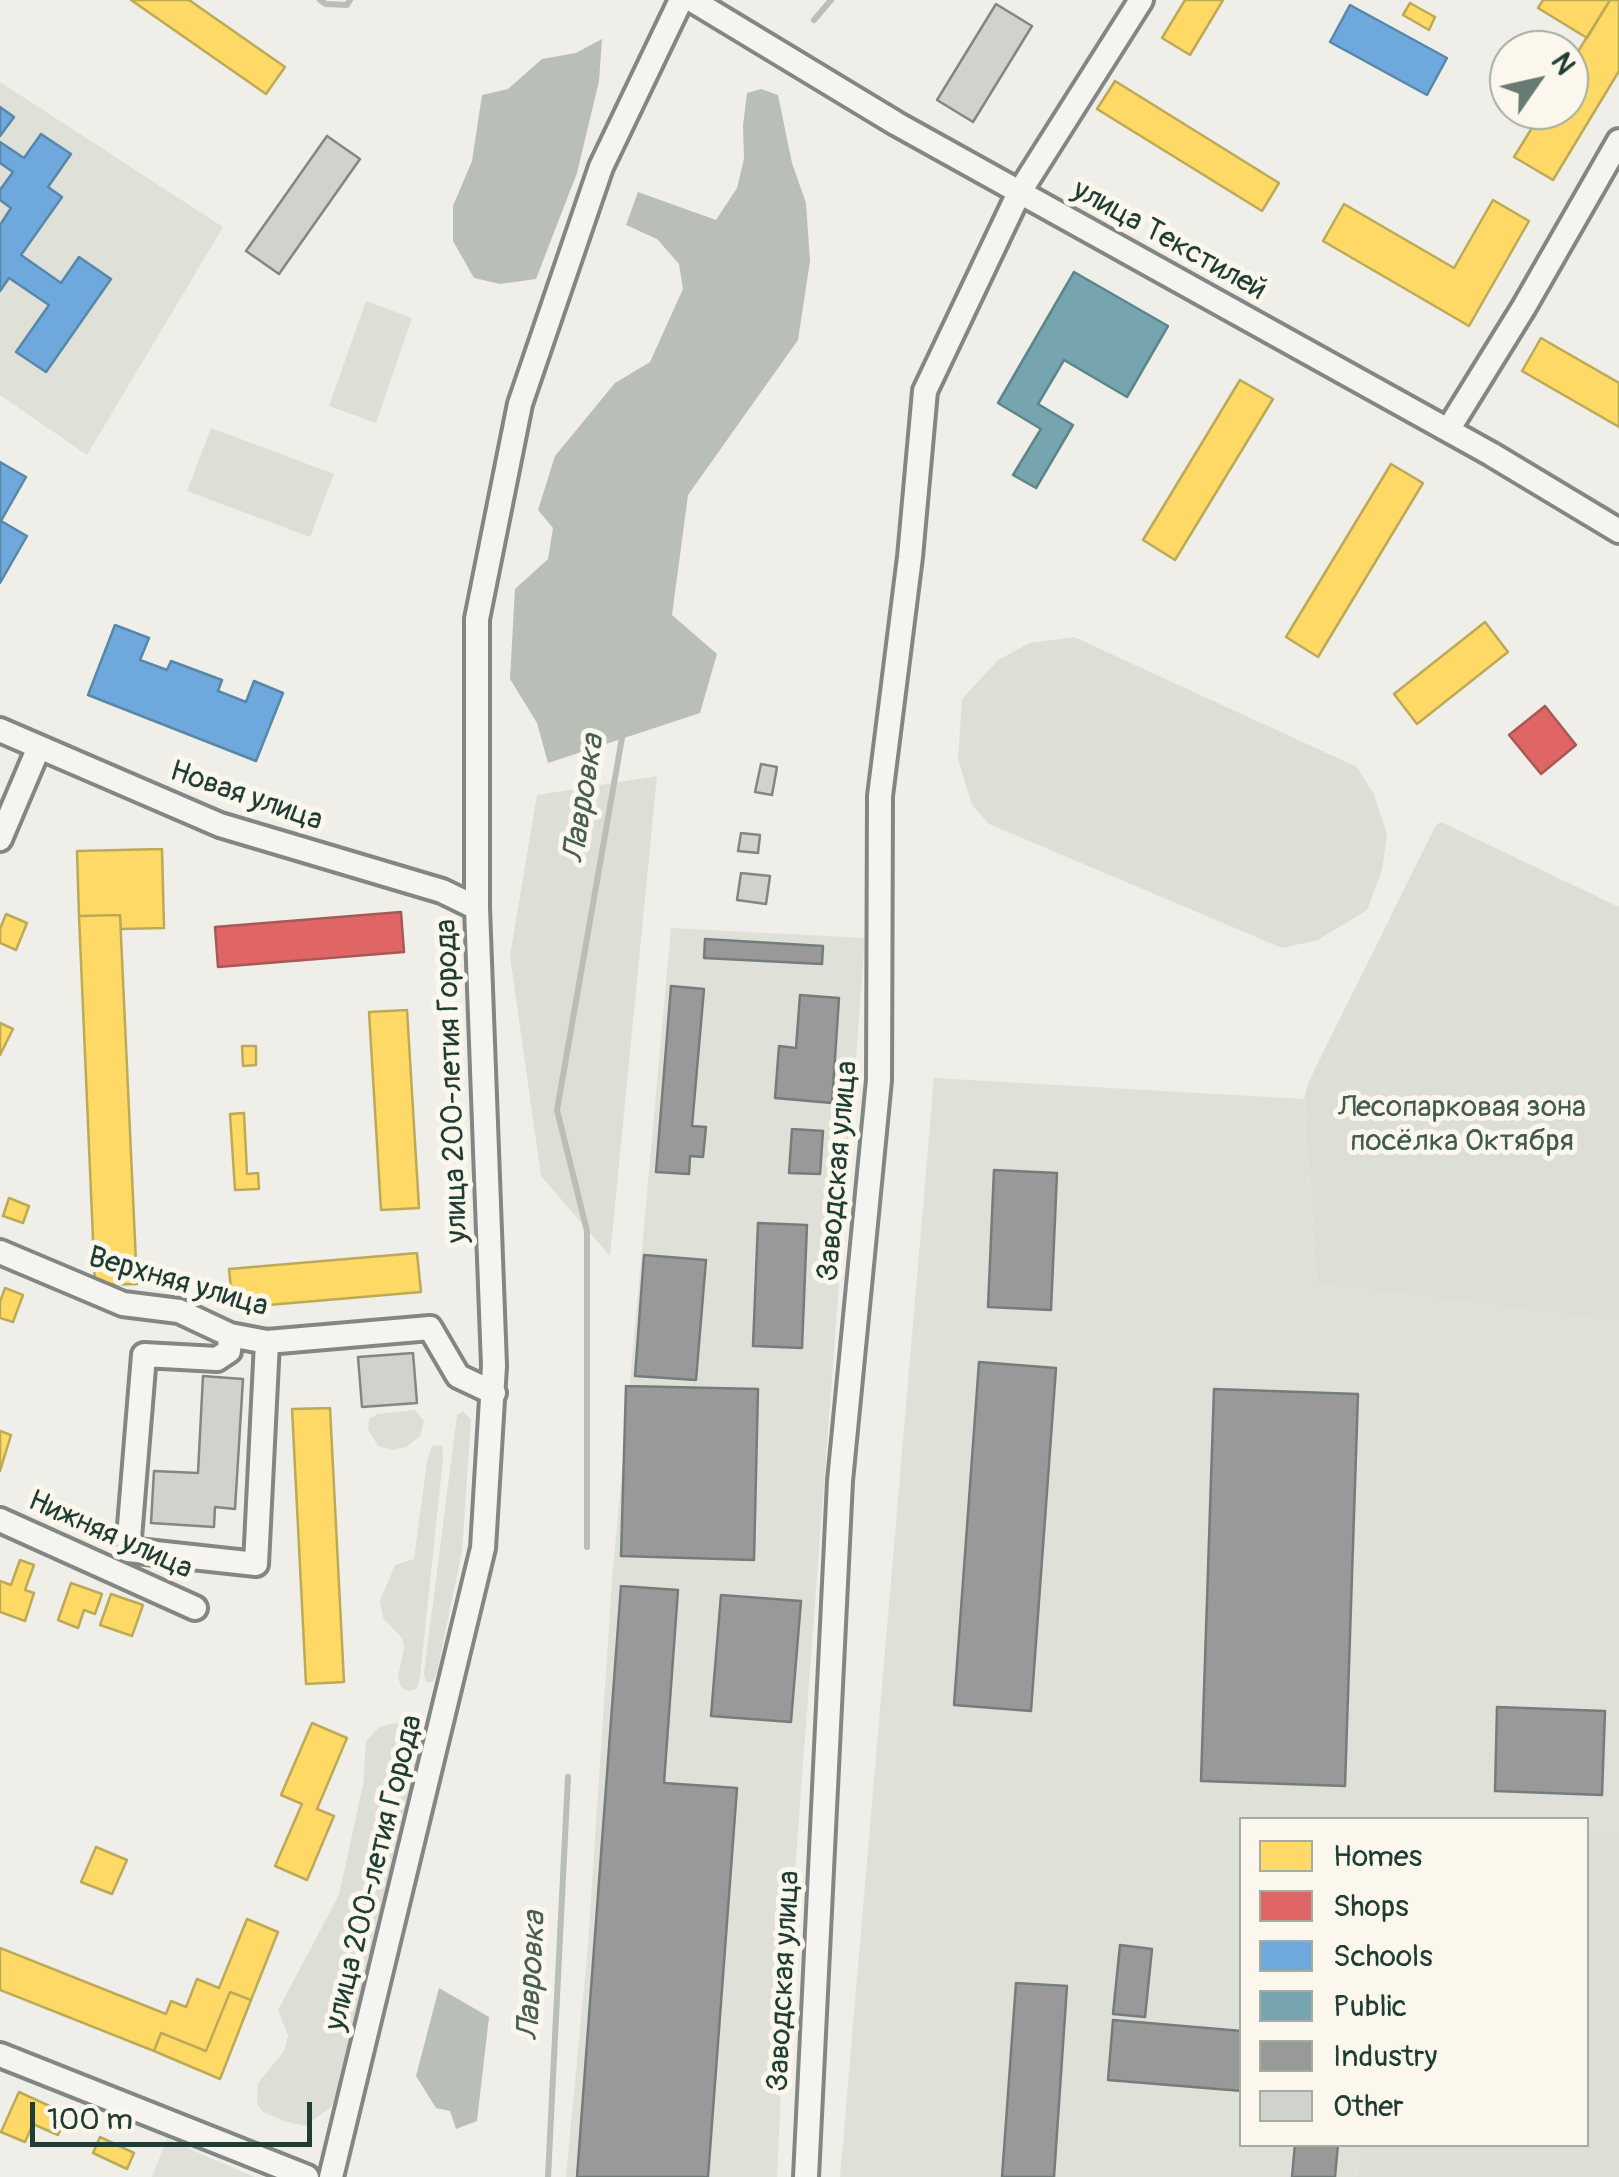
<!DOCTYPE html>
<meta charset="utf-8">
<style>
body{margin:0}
#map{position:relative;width:1619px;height:2177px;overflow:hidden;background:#efeee8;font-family:Pangolin,sans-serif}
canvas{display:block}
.legend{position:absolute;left:1239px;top:1817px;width:350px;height:330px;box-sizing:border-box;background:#fbf7ec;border:2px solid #a3ada2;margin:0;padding:12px 18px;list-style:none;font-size:30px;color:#1f3d34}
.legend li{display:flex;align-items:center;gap:20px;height:50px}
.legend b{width:50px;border:2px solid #a3ada2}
.north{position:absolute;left:1489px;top:30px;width:100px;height:100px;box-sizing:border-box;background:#fbf7ec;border:2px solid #a3ada2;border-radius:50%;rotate:56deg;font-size:28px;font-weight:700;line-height:40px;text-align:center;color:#1f3d34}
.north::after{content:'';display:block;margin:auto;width:35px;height:45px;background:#687b73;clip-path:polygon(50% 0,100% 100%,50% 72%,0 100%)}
.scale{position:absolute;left:30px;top:2102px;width:282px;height:45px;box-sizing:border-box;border:5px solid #1f3d34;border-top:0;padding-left:12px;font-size:30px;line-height:35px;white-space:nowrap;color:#1f3d34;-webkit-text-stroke:8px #fbf7ec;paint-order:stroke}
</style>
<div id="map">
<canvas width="1619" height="2177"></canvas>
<ul class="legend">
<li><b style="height:28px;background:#ffd966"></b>Homes</li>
<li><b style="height:28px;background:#e06666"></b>Shops</li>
<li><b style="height:28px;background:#6fa8dc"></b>Schools</li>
<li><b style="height:28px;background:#76a5af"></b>Public</li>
<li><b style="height:28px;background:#999"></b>Industry</li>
<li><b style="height:28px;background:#d1d1cd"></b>Other</li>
</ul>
<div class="north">N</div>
<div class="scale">100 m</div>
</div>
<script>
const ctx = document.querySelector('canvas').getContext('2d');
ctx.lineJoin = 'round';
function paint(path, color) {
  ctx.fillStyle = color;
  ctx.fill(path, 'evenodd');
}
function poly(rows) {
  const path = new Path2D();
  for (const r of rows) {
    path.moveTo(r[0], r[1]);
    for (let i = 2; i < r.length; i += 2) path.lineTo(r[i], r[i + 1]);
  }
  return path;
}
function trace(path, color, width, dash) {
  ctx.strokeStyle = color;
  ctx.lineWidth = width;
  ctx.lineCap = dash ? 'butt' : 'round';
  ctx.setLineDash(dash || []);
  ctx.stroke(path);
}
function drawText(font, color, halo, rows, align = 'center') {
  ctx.font = font + ' Pangolin,sans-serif';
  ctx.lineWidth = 10;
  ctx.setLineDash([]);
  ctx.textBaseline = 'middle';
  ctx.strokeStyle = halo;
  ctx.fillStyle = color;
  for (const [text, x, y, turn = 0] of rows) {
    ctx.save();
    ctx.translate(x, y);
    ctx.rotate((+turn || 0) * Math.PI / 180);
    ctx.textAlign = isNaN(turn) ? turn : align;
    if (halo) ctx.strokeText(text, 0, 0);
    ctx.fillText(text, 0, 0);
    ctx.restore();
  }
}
paint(poly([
 [0,82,223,227,87,455,0,395],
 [671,928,865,938,785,2004,777,2177,566,2177,588,1945,612,1581],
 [934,1078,1304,1099,1317,1284,1619,1322,1619,1832,1587,1831,1586,1820,1242,1820,1242,2144,1360,2145,1357,2177,840,2177],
 [167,2139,254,2177,152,2177]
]), '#dfe0d7');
paint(poly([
 [366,301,412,318,376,423,329,406],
 [211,428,334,474,310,537,187,491],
 [1074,637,1357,767,1374,795,1387,834,1382,870,1367,910,1318,940,1282,948,989,824,972,805,958,759,962,699,998,660,1030,643],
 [657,776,610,1256,541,1176,510,956,537,795],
 [1441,822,1619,907,1619,1322,1317,1284,1304,1099,1309,1081,1436,825],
 [415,1410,424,1421,420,1436,406,1447,393,1450,378,1446,368,1429,369,1419,377,1414],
 [463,1411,471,1420,462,1551,437,1672,433,1682,426,1682,424,1673,457,1415],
 [442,1445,443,1459,420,1677,417,1689,408,1691,401,1687,398,1677,404,1648,402,1638,383,1618,380,1601,395,1565,414,1559,427,1461,432,1446],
 [395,1723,414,1728,419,1744,415,1781,339,2090,331,2107,305,2126,284,2121,263,2112,257,2104,258,2083,284,2051,288,2036,278,2010,339,1895,363,1785,366,1741,379,1727],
 [1587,1831,1619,1832,1619,2177,1357,2177,1360,2145,1586,2144]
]), '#dddfd6');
paint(poly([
 [602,39,599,81,577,173,536,279,500,284,474,278,453,241,453,206,472,161,482,95,508,89,542,59,576,53],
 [761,89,778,95,792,163,806,203,810,261,798,340,688,495,672,615,717,654,700,713,548,763,537,723,510,679,515,589,548,559,553,528,538,510,555,456,615,383,650,362,683,289,679,264,657,239,626,225,638,192,716,220,737,188,744,159,743,126,747,93],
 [439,1988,489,2017,477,2121,456,2129,450,2111,436,2108,416,2076]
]), '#b9bfb6');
const homes = poly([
 [131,0,189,0,285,67,266,94,131,0],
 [1185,0,1223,0,1190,55,1162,38,1185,0],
 [1543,0,1610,0,1587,38,1538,8,1543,0],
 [1610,0,1619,0,1619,71,1553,180,1514,157,1543,110,1569,110,1569,66,1610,0],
 [1410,3,1435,17,1429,30,1403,15,1410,3],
 [1115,81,1279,183,1262,211,1097,109,1115,81],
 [1493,200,1529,221,1469,326,1323,241,1344,204,1454,268,1493,200],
 [1541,338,1619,383,1619,427,1522,371,1541,338],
 [1240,380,1273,399,1175,560,1143,540,1240,380],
 [1391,464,1423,483,1318,657,1286,637,1391,464],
 [1485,622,1508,652,1417,724,1394,694,1485,622],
 [162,849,164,928,121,929,120,915,79,916,77,851,162,849],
 [6,914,27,923,16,950,0,943,0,929,6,914],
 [120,915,137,1284,95,1285,79,916,120,915],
 [407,1010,419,1208,381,1210,369,1012,407,1010],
 [0,1023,13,1029,0,1055,0,1023],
 [242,1046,256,1046,256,1065,243,1066,242,1046],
 [244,1113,247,1174,258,1173,259,1189,235,1190,230,1114,244,1113],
 [9,1198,29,1206,23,1223,3,1216,9,1198],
 [417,1253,421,1292,233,1308,229,1269,417,1253],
 [5,1288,23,1295,13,1322,0,1318,0,1302,5,1288],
 [330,1408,344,1682,306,1684,292,1409,330,1408],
 [0,1431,11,1435,0,1471,0,1431],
 [20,1560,34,1565,25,1590,34,1593,25,1621,0,1612,0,1581,11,1585,20,1560],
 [71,1583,102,1594,95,1614,84,1610,78,1628,58,1620,71,1583],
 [111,1594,143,1605,132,1636,100,1625,111,1594],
 [312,1723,347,1738,317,1809,334,1816,307,1880,275,1866,302,1804,281,1795,312,1723],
 [96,1847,127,1860,112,1894,81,1882,96,1847],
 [247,1919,278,1932,251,2000,230,1992,206,2051,161,2033,154,2051,0,1990,0,1948,166,2014,171,2001,186,2007,197,1979,219,1988,247,1919],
 [230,1992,251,2000,220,2079,154,2051,161,2033,206,2051,230,1992],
 [19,2092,67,2114,58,2135,33,2124,25,2142,1,2132,19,2092],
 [100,2137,134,2153,127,2169,93,2153,100,2137]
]);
paint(homes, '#ffd966');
trace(homes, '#bcaa57', 2.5);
const shops = poly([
 [1545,706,1576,745,1541,774,1509,735,1545,706],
 [401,912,404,952,218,967,215,927,401,912]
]);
paint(shops, '#e06666');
trace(shops, '#a65a57', 2.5);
const schools = poly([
 [1350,5,1447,58,1427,95,1330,42,1350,5],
 [0,107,14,117,0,136,0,107],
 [41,134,71,154,48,187,62,197,21,255,61,283,79,257,111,279,46,372,16,352,49,305,9,278,0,291,0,225,11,208,0,200,0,190,13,172,0,163,0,142,24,158,41,134],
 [0,462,26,477,1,521,27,536,0,583,0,462],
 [115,625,149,638,140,660,167,670,171,661,222,680,218,691,246,702,254,681,283,693,256,761,88,695,115,625]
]);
paint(schools, '#6fa8dc');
trace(schools, '#5788aa', 2.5);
const public = poly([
 [1074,272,1168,326,1127,397,1064,360,1038,404,1073,425,1036,488,1013,475,1041,429,998,403,1074,272]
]);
paint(public, '#76a5af');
trace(public, '#5c868a', 2.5);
const industry = poly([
 [705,939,823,946,822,964,704,958,705,939],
 [671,986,704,989,692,1126,706,1127,703,1157,690,1156,689,1174,656,1172,671,986],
 [800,995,839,998,832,1103,775,1098,779,1046,796,1048,800,995],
 [792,1129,823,1131,820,1174,789,1173,792,1129],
 [994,1170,1057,1173,1051,1310,988,1307,994,1170],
 [758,1223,807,1225,802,1348,753,1346,758,1223],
 [644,1255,706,1260,696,1380,635,1376,644,1255],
 [979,1362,1056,1368,1031,1711,954,1705,979,1362],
 [626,1386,758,1389,754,1560,621,1556,626,1386],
 [1214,1389,1358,1394,1345,1786,1201,1781,1214,1389],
 [621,1586,678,1590,664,1783,737,1788,708,2177,577,2177,621,1586],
 [721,1595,801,1601,791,1722,711,1716,721,1595],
 [1497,1707,1605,1711,1602,1795,1495,1791,1497,1707],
 [1120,1945,1152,1949,1145,2017,1113,2014,1120,1945],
 [1016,1983,1067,1986,1054,2177,1002,2177,1016,1983],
 [1113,2020,1242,2031,1242,2091,1108,2080,1113,2020],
 [1295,2144,1338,2144,1335,2177,1292,2177,1295,2144]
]);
paint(industry, '#999');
trace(industry, '#747d7b', 2.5);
trace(poly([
 [320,0,326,4,347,5,350,0],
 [814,20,831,0],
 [587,1547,587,1231,557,1110,623,732],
 [548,2177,568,1777]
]), '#b9bfb6', 6);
const building = poly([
 [996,4,1032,26,973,122,937,100,996,4],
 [327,136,360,159,279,274,246,251,327,136],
 [761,764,777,767,772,795,755,792,761,764],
 [741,833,760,835,758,853,738,851,741,833],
 [741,873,770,876,766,904,737,900,741,873],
 [413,1353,417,1403,362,1407,358,1357,413,1353],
 [203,1376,243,1379,235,1509,215,1507,214,1527,151,1523,154,1471,198,1473,203,1376]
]);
paint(building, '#d1d1cd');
trace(building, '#828783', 2.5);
const minor = poly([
 [692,0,897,124,1491,454,1619,531],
 [1448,430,1524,307,1619,141],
 [0,730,220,825,442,891,477,908],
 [0,839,39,747],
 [0,1252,123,1304,179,1311,230,1335,267,1342,430,1328,458,1376,494,1393],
 [230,1335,229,1351,217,1359,144,1355,128,1550,256,1564,267,1342],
 [0,1520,195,1608],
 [0,2055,307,2177],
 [331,2177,483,1548,494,1366,477,908,477,619,520,404,601,167,681,0],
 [806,2177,840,1481,879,1080,880,796,910,557,925,391,1019,193,1141,0]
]);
trace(minor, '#828783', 30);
trace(minor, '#f5f4f0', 22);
drawText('30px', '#1f3d34', '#fbf7ec', [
 ["улица Текстилей",1169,241,29],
 ["Новая улица",246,797,19],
 ["улица 200-летия Города",453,1081,-92],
 ["Заводская улица",839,1171,-85],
 ["Верхняя улица",178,1283,16],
 ["Нижняя улица",110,1536,24],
 ["улица 200-летия Города",375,1873,-76],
 ["Заводская улица",785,1981,-87]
]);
drawText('30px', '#425b52', '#fbf7ec', [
 ["Лесопарковая зона",1462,1108],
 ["посёлка Октября",1462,1142]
]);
drawText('italic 32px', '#465e55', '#fbf7ec', [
 ["Лавровка",585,799,-81],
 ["Лавровка",533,1976,-87]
]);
</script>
